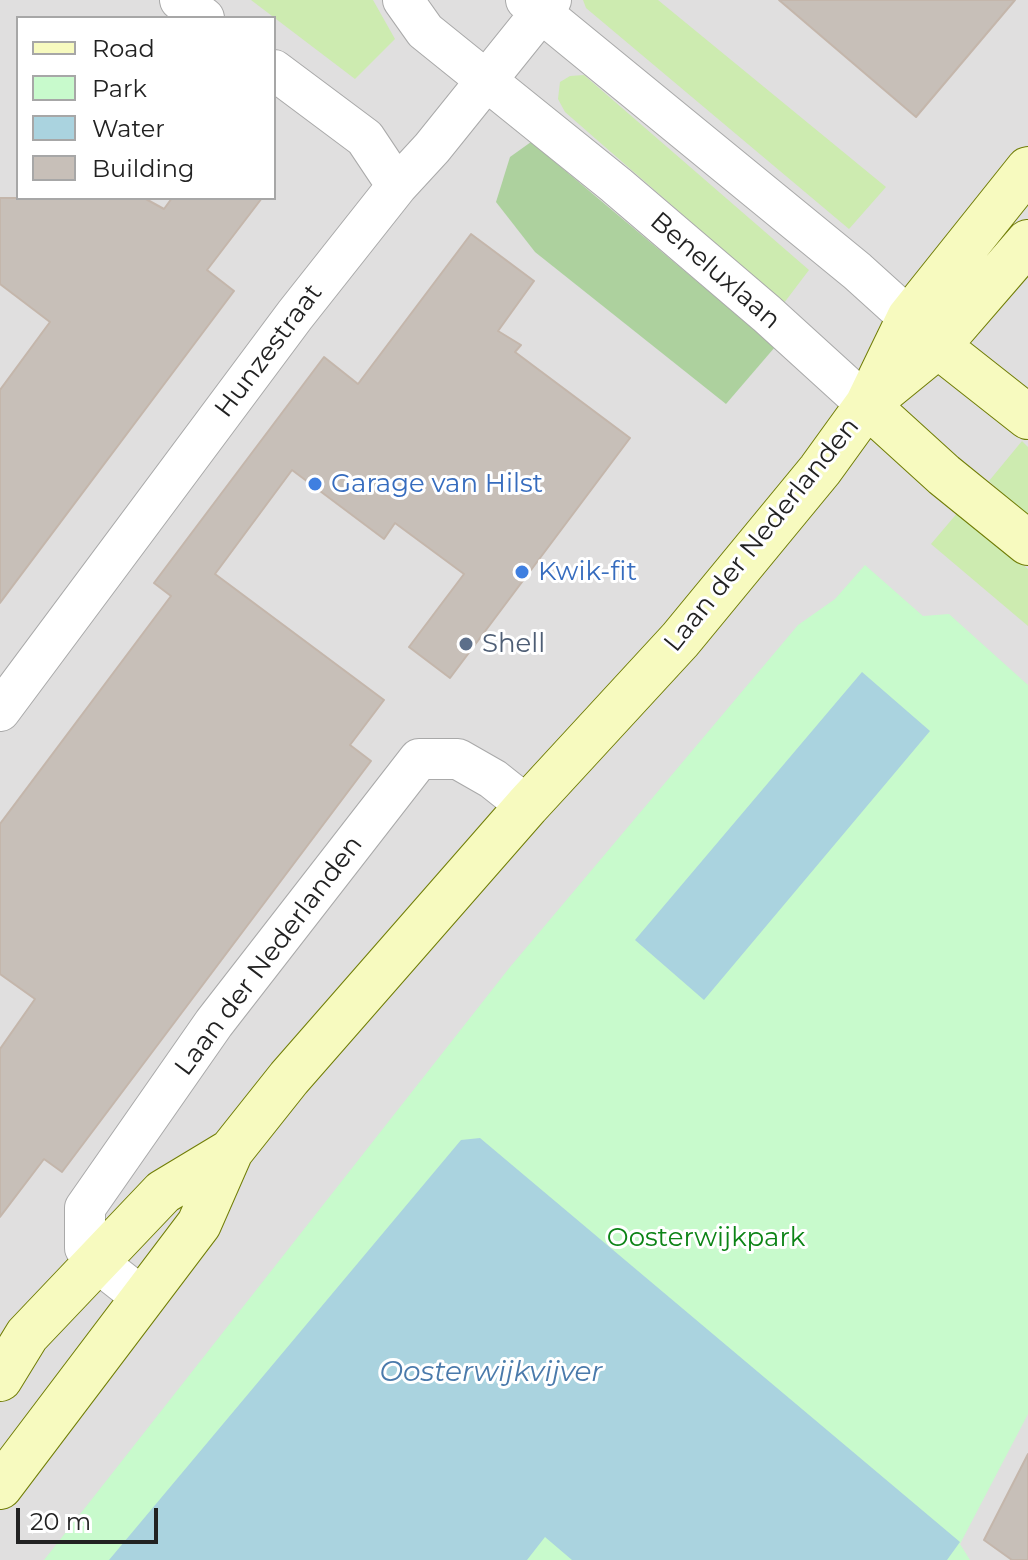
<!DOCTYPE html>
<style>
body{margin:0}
#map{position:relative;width:1028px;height:1560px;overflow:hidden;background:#f2efe9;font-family:Montserrat,sans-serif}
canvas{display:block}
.legend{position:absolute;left:16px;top:16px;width:260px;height:184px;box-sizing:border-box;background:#fff;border:2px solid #a7a7a7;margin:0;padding:10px 14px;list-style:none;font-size:24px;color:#222}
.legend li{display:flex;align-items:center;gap:16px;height:40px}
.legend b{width:40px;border:2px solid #a7a7a7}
.scale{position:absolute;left:16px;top:1508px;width:142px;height:36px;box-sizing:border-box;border:4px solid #222;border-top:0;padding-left:10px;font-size:24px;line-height:28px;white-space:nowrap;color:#222;-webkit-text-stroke:6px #fff;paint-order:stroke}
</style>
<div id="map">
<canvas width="1028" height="1560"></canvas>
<ul class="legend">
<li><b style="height:10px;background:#f7fabf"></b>Road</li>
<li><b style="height:22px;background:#c8facc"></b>Park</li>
<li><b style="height:22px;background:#aad3df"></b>Water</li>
<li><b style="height:22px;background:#c7bfb8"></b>Building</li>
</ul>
<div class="scale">20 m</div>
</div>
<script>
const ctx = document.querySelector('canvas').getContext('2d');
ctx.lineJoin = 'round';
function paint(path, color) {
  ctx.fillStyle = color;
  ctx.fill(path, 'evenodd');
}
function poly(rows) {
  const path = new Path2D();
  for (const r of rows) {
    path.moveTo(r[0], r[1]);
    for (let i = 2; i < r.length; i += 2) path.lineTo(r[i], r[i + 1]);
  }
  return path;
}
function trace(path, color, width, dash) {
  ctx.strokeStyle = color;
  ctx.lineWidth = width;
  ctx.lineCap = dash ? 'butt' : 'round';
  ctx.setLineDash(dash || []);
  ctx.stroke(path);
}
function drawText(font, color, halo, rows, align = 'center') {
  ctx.font = font + ' Montserrat,sans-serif';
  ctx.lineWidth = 6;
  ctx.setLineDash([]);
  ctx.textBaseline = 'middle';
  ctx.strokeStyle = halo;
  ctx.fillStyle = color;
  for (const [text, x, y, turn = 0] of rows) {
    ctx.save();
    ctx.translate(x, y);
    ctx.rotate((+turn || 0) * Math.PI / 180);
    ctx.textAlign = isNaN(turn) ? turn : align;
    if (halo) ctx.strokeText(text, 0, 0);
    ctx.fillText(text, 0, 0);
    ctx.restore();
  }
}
paint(poly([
 [0,0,1028,0,1028,1560,0,1560],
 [18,18,274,18,274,198,18,198]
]), '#e0dfdf');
paint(poly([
 [251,0,373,0,395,39,355,79],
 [583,0,658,0,886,187,849,229,586,8],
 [584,75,809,270,784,303,565,112,558,99,560,82,570,76],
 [1022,441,1028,447,1028,517,989,481],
 [959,511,1028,569,1028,626,931,544]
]), '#cdebb0');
paint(poly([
 [531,142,775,347,726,404,535,252,496,202,510,157]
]), '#add19e');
paint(poly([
 [865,565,923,616,949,614,1028,685,1028,1414,960,1544,970,1560,44,1560,510,967,798,625,835,599]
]), '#c8facc');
paint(poly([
 [862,672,930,731,704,1000,635,940],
 [480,1138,960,1542,947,1560,572,1560,545,1537,527,1560,109,1560,461,1140]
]), '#aad3df');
const building = poly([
 [779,0,1015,0,916,117,779,0],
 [0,198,144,198,164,209,172,198,262,198,207,270,234,291,0,603,0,390,50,322,0,284,0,198],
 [471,234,534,281,498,331,521,345,515,352,630,438,450,678,409,647,464,574,395,523,384,539,292,470,215,574,384,700,350,745,371,761,62,1172,44,1159,0,1217,0,1049,35,999,0,974,0,824,171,596,154,583,324,357,358,384,471,234],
 [1028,1454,1028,1560,1012,1560,984,1540,1028,1454]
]);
paint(building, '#c7bfb8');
trace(building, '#c4b6ab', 2);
const street = poly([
 [180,0,204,18],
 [403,0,425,31,616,185,767,314,867,405],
 [526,0,857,271,909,318],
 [274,70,365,138,397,186],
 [0,711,295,315,397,186,432,148,551,0],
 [143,1298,97,1262,85,1248,85,1208,214,1023,419,759,458,759,493,779,527,806]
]);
const secondary = poly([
 [916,326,938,346,1028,417],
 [878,395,938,346,1028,242],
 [867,405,944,475,1028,543],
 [0,1379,27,1335,163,1192,231,1151],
 [0,1487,199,1224,231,1151,289,1078,527,806,680,640,820,470,867,405,909,318,1028,169]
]);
trace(street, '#a9a9a9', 42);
trace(secondary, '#707d05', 46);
trace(street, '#fff', 40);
trace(secondary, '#f7fabf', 44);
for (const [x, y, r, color] of [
 [315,484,8,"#3f7fe0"],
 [522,572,8,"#3f7fe0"],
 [466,644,8,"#5c6f8a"]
]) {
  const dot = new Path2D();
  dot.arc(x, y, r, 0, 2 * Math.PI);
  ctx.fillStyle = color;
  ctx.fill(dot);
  trace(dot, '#fff', 3);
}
drawText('26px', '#222', '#fff', [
 ["Beneluxlaan",715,271,41],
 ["Hunzestraat",269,351,-53],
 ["Laan der Nederlanden",762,535,-51],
 ["Laan der Nederlanden",269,956,-53]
]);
drawText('26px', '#366cbe', '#fff', [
 ["Garage van Hilst",331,484],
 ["Kwik-fit",538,572]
], 'left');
drawText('26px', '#4e5e75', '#fff', [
 ["Shell",482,644]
], 'left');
drawText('26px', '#0c8416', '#fff', [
 ["Oosterwijkpark",706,1238]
]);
drawText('italic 28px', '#4a7aab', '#fff', [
 ["Oosterwijkvijver",491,1373]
]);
</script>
